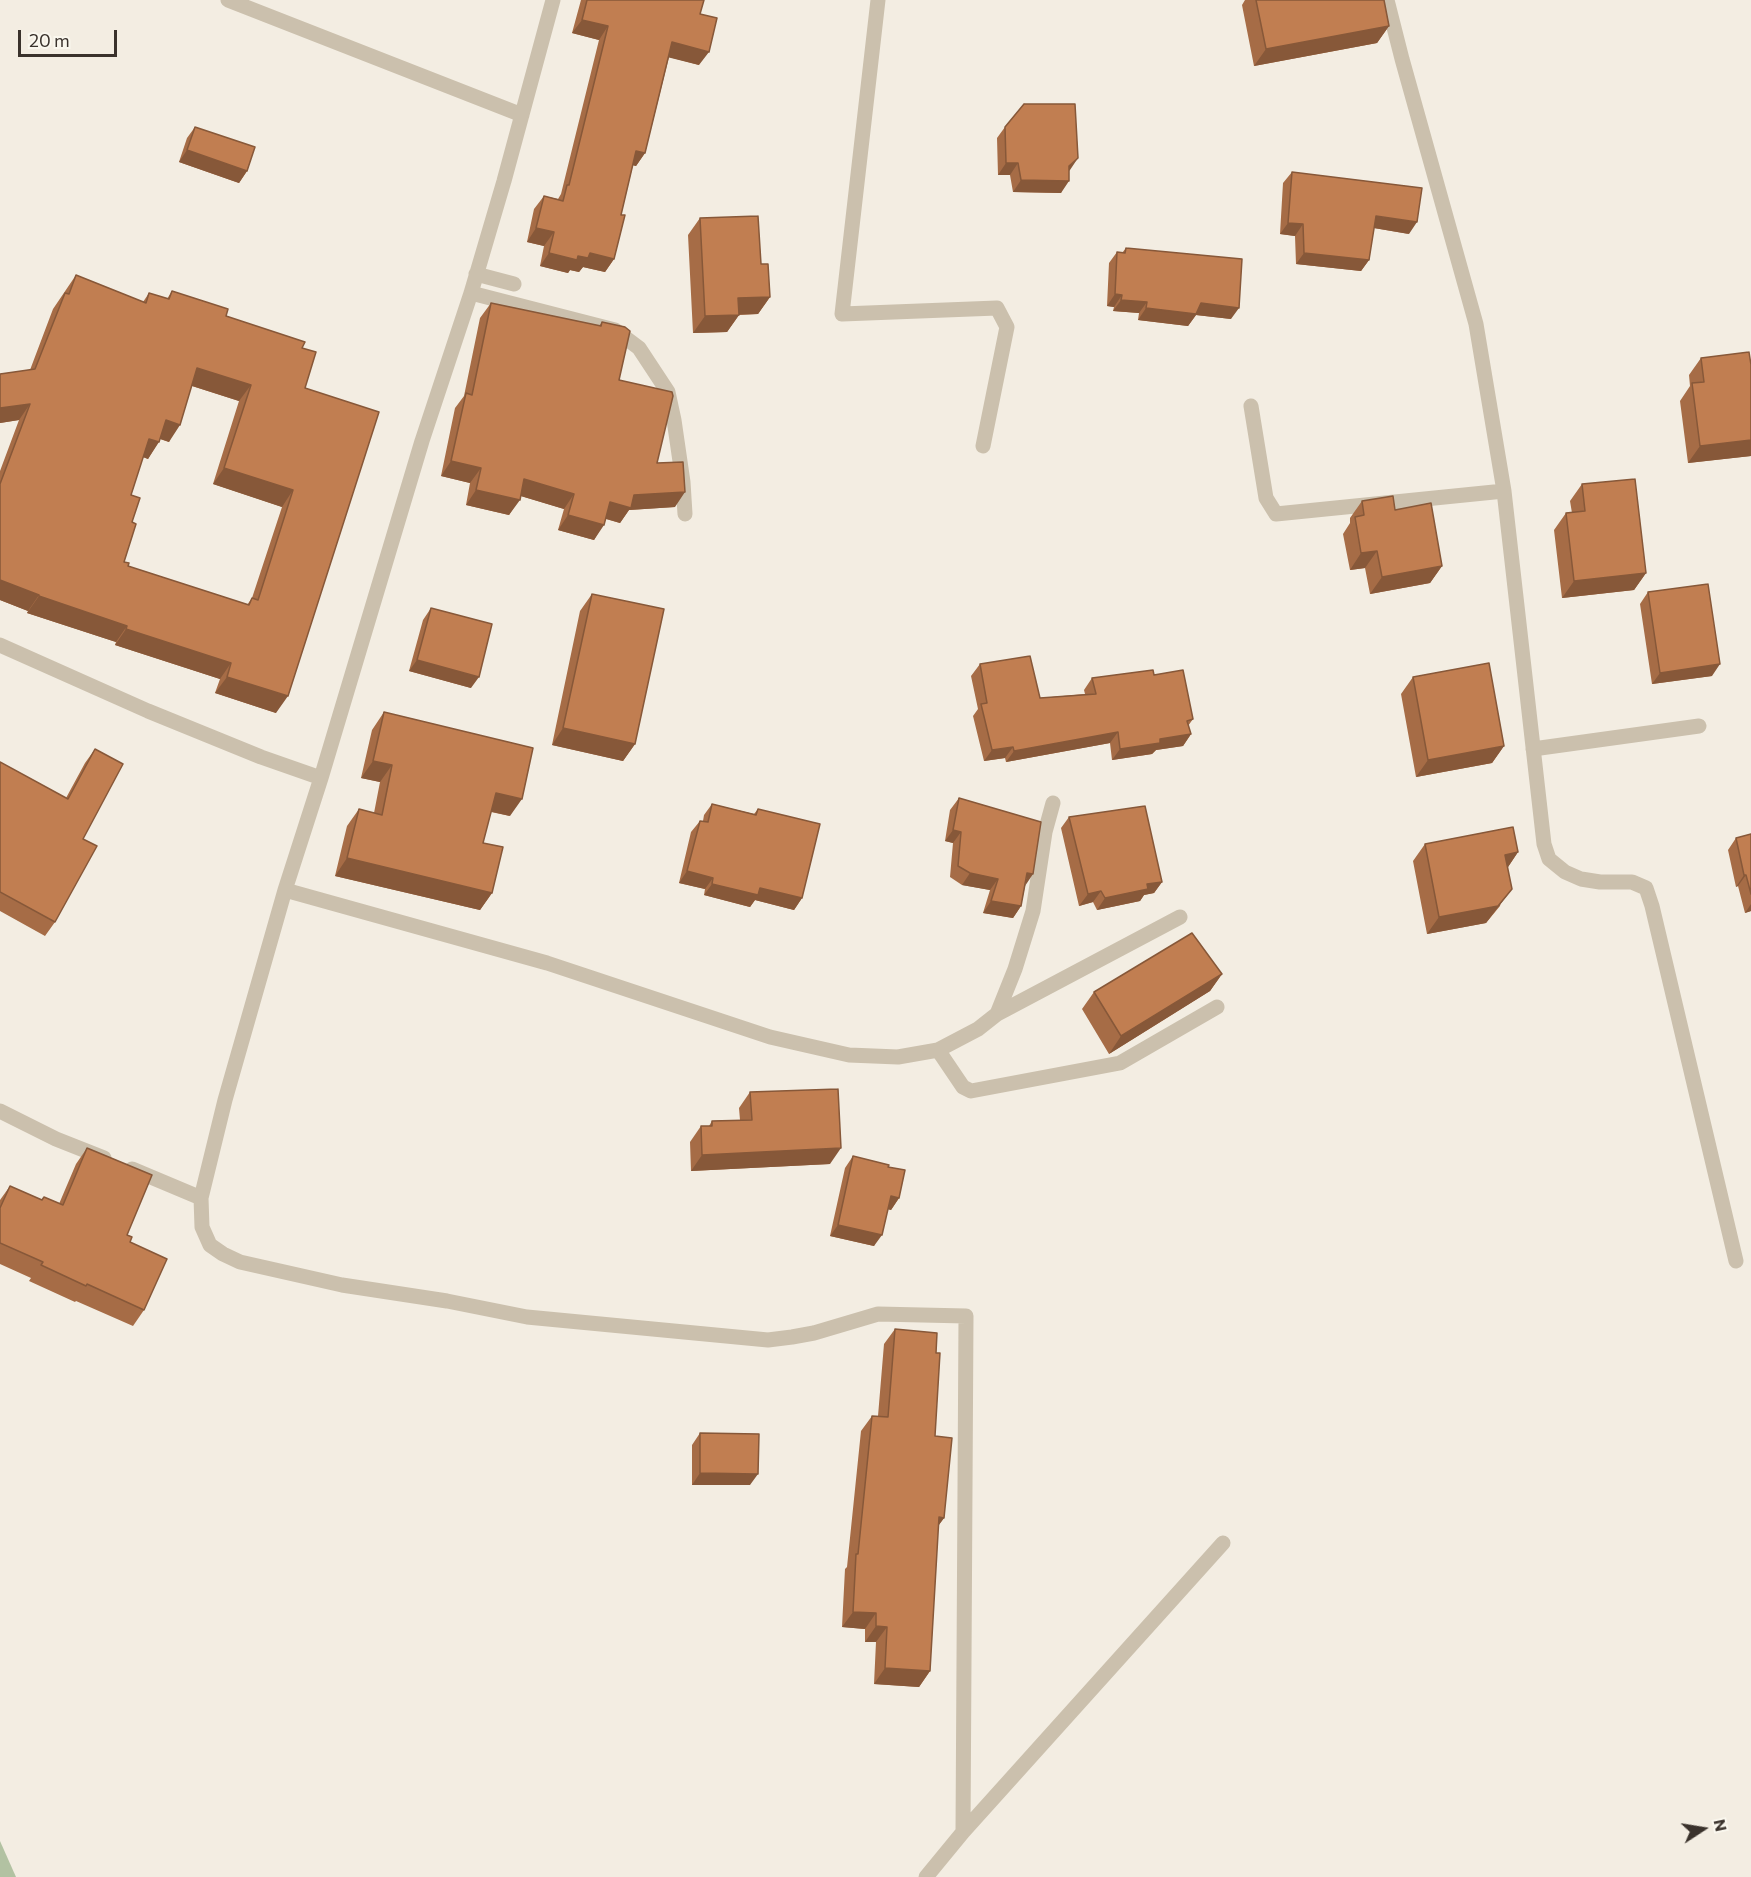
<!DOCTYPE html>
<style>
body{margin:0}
#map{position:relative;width:1751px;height:1877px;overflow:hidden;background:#f3ede2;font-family:Commissioner,sans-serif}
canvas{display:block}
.north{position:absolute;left:1673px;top:1799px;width:60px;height:60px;-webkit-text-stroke:4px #faf7ee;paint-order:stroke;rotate:78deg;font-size:16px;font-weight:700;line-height:24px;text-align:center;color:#3a322c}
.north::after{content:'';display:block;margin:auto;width:21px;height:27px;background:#3a322c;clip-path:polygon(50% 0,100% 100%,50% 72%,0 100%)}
.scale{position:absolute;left:18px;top:30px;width:99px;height:27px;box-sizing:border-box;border:3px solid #3a322c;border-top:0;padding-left:8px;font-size:18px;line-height:21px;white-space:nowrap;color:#3a322c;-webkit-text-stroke:4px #faf7ee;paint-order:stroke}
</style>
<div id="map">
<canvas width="1751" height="1877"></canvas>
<div class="north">N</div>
<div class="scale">20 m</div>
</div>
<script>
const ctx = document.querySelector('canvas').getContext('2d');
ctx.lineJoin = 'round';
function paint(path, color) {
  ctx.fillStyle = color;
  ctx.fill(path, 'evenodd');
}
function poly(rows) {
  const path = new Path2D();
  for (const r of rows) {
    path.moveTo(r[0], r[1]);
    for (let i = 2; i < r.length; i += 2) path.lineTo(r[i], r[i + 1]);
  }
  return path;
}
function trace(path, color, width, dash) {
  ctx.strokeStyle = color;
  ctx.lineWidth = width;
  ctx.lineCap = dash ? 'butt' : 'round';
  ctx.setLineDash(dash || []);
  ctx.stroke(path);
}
paint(poly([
 [0,1841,16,1877,0,1877]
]), '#b2c2a2');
trace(poly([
 [228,0,522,115],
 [553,0,504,181,471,293,422,441,321,778,285,890,225,1100,201,1198,202,1227,210,1245,223,1254,240,1262,342,1285,447,1301,527,1317,768,1340,792,1337,814,1333,878,1314,966,1316,963,1832],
 [878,0,842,314,997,308,1007,327,983,446],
 [1387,0,1402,59,1476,324,1504,491,1544,844,1549,859,1565,872,1581,879,1600,882,1632,882,1646,888,1652,906,1736,1261],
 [476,274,514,284],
 [471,293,615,330,639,348,668,392,674,420,683,482,685,514],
 [1251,406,1266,498,1276,514,1504,491],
 [0,645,148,711,261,757,321,778],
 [1533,749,1699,726],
 [285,890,547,963,770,1037,849,1055,898,1057,938,1050,978,1029,997,1014,1180,917],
 [997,1014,1015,969,1033,911,1045,832,1053,803],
 [938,1050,963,1087,971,1091,1120,1063,1217,1007],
 [0,1111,56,1139,104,1158],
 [132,1169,201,1198],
 [926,1877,963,1832,1223,1543]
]), '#cbc0ad', 15);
paint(poly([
 [581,0,704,0,700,14,699,65,669,57,645,153,636,166,633,165,621,215,614,259,605,272,583,267,579,272,570,270,568,273,540,266,544,246,527,242,534,209,544,196,558,199,561,194,599,40,572,33],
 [1245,0,1384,0,1389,26,1377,43,1254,66,1242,5],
 [195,127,247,171,239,183,179,162,187,138],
 [1005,127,1069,170,1061,193,1013,192,1010,175,998,175,997,138],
 [1292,172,1409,234,1374,228,1369,260,1361,271,1296,264,1295,236,1280,234,1283,183],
 [700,218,770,297,758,314,739,315,727,332,693,333,688,235],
 [1126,248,1231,319,1196,315,1188,326,1138,320,1139,313,1113,311,1114,307,1107,306,1109,263,1117,252,1122,253],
 [76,275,143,302,149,293,167,299,172,291,226,316,302,348,305,388,276,713,215,693,220,679,115,645,116,642,27,613,28,611,0,600,0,471,19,420,0,423,0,374,30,370,53,309],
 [192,386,239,401,213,484,282,507,252,598,247,605,128,566,124,562,132,522,131,495,143,457,148,459,160,439,169,442],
 [491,303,599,326,602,322,619,380,657,463,675,507,629,510,620,523,606,519,594,540,558,530,564,509,521,496,509,515,466,505,470,483,441,476,455,408,464,396,480,318],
 [1701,358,1751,365,1751,456,1688,463,1680,401,1690,386,1689,375],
 [1582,484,1646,573,1634,590,1562,598,1554,530,1566,513,1572,513,1570,501],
 [1362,501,1395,510,1442,566,1430,583,1370,594,1365,568,1350,570,1343,534,1350,523,1350,518],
 [1648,592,1712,676,1652,684,1640,604],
 [592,594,635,744,623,761,552,745,580,611],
 [431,608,471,688,409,671,423,620],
 [980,664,1040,698,1085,694,1084,690,1092,678,1154,675,1193,719,1188,726,1191,734,1183,746,1156,750,1152,754,1112,760,1110,743,1006,762,1005,758,984,761,973,716,978,709,971,676],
 [1413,677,1504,746,1492,763,1416,777,1401,694],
 [384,712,510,816,491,812,483,843,492,893,480,910,335,876,347,826,359,809,374,813,380,782,361,778,372,730],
 [95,749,83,839,55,922,45,936,0,911,0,762,66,798,85,763],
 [959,798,1025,886,1021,906,1013,918,983,913,990,890,962,885,950,877,953,843,945,841,950,810],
 [712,804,754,814,758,809,802,898,794,910,755,900,750,907,704,895,705,889,679,883,691,832,700,821,703,821,704,815],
 [1069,817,1162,882,1154,893,1144,895,1140,901,1097,910,1093,902,1079,906,1061,828],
 [1751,834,1751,911,1745,913,1738,886,1736,887,1728,850,1736,838],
 [1425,844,1518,852,1508,867,1500,906,1486,923,1427,934,1413,861],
 [1222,974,1210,991,1109,1054,1082,1009,1094,992],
 [750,1092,830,1164,691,1171,690,1142,701,1126,709,1126,712,1121,740,1120,739,1108],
 [87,1148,130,1242,144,1310,133,1326,76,1301,75,1302,29,1281,31,1278,0,1264,0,1200,10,1186,41,1200,44,1197,59,1204,76,1164],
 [853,1156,899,1198,891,1210,888,1209,874,1246,830,1236,845,1168],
 [895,1329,936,1353,935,1436,944,1518,938,1526,930,1671,919,1687,874,1684,876,1642,865,1642,865,1629,842,1627,845,1569,847,1567,861,1431,872,1416,878,1416,884,1344],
 [700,1433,750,1485,692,1485,692,1445]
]), '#a66c46');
paint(poly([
 [582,20,608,26,599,40,572,33],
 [1389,26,1377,43,1254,66,1266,49],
 [672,42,709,52,699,65,663,56],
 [187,150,247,171,239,183,179,162],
 [636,151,645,153,636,166,627,164],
 [1078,158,1070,170,1061,178,1069,166],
 [1006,163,1018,163,1010,175,998,175],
 [1021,180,1069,181,1061,193,1013,192],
 [1376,216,1417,222,1409,234,1368,227],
 [1288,223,1303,224,1295,236,1280,234],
 [536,228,554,232,544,246,527,242],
 [549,253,590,253,614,259,605,272,583,267,579,272,570,270,568,273,540,266],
 [1304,253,1369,260,1361,271,1296,264],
 [1115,294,1122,295,1114,307,1107,306],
 [770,297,758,314,726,315,738,298],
 [1121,300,1147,302,1139,313,1113,311],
 [1201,303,1239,308,1231,319,1196,315,1188,326,1138,320,1146,308],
 [739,315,727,332,693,333,705,316],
 [197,368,251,385,239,401,186,384],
 [30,404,19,420,0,423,0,408],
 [166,420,180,425,169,442,155,437],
 [149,439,159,442,148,459,138,455],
 [1751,440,1751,456,1688,463,1700,446],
 [451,461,481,468,470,483,441,476],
 [224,468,293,490,282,507,213,484],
 [524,479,574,494,564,509,514,494],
 [476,490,520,500,509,515,466,505],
 [685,492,675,507,629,510,620,523,600,517,610,502,634,495],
 [568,515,604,525,594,540,558,530],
 [1377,551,1365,568,1350,570,1361,553],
 [1442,566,1430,583,1370,594,1382,577],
 [1646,573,1634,590,1562,598,1574,581],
 [0,580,39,595,28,611,0,600],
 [39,596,127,626,116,642,27,613],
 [126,629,231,663,220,679,115,645],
 [417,660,479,677,471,688,409,671],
 [1720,664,1712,676,1652,684,1660,673],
 [227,677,288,696,276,713,215,693],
 [563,728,635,744,623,761,552,745],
 [1118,732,1110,743,1006,762,1014,751],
 [1191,734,1183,746,1156,750,1152,754,1112,760,1120,749,1160,739],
 [1504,746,1492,763,1416,777,1428,760],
 [1013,747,1005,758,984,761,992,750],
 [373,761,392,765,380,782,361,778],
 [496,793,522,799,510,816,484,810],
 [953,830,961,832,953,843,945,841],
 [1518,852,1506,870,1505,855],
 [347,858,492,893,480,910,335,876],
 [687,871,713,878,705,889,679,883],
 [970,873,998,879,990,890,962,885],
 [1027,873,1033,874,1025,886],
 [1744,875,1746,875,1738,886,1736,887],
 [1162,882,1154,893,1144,895,1140,901,1097,910,1105,898,1147,884],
 [712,884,760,888,802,898,794,910,755,900,750,907,704,895],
 [1512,889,1486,923,1427,934,1439,917],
 [1101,891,1093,902,1079,906,1088,894],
 [991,901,1021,906,1013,918,983,913],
 [1751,904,1751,911,1745,913],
 [1222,974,1210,991,1109,1054,1121,1036],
 [841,1148,830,1164,691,1171,702,1155],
 [891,1196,899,1198,891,1210,883,1208],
 [838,1225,882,1235,874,1246,830,1236],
 [700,1473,758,1474,750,1485,692,1485],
 [939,1517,944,1518,933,1533],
 [853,1612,876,1613,865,1629,842,1627],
 [876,1626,887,1627,876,1642,865,1642],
 [885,1668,930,1671,919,1687,874,1684]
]), '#875839');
const building = poly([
 [587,0,704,0,700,14,717,18,709,52,672,42,645,153,636,151,621,215,625,215,614,259,590,253,588,258,578,256,577,260,549,253,554,232,536,228,544,196,563,201,567,185,569,185,608,26,582,20,587,0],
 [1256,0,1384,0,1389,26,1266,49,1256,0],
 [1024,104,1075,104,1078,158,1069,166,1069,181,1021,180,1018,163,1006,163,1005,127,1024,104],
 [195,127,255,147,247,171,187,150,195,127],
 [1292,172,1422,188,1417,222,1376,216,1369,260,1304,253,1303,224,1288,223,1292,172],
 [758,216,761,264,768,264,770,297,738,298,739,315,705,316,700,218,758,216],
 [1126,248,1242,259,1239,308,1201,303,1196,314,1146,308,1147,302,1121,300,1122,295,1115,294,1117,252,1125,253,1126,248],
 [76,275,146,303,149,293,169,299,172,291,228,309,226,316,305,342,302,348,316,352,305,388,379,412,288,696,227,677,231,663,126,629,127,626,39,596,39,595,0,580,0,484,30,404,0,408,0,374,35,369,65,293,69,294,76,275],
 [197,368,251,385,224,468,293,490,258,600,252,598,249,605,128,566,129,563,124,562,136,524,132,522,140,498,131,495,149,439,159,442,166,420,180,425,197,368],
 [491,303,601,326,602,322,625,327,630,331,619,380,672,392,673,396,657,463,683,462,685,492,634,495,631,508,610,502,604,525,568,515,574,494,524,479,520,500,476,490,481,468,451,461,466,393,472,395,491,303],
 [1749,352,1751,365,1751,440,1700,446,1692,383,1704,382,1701,358,1749,352],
 [1635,479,1646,573,1574,581,1566,513,1585,511,1582,484,1635,479],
 [1393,496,1395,510,1431,503,1442,566,1382,577,1377,551,1361,553,1355,517,1364,515,1362,501,1393,496],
 [1708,584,1720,664,1660,673,1648,592,1708,584],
 [592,594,664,609,635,744,563,728,592,594],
 [431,608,492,624,479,677,417,660,431,608],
 [1030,656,1040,698,1096,694,1092,678,1153,670,1154,675,1183,670,1193,719,1187,721,1191,734,1160,739,1160,743,1120,749,1118,732,1014,751,1013,747,992,750,981,704,987,703,980,664,1030,656],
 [1489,663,1504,746,1428,760,1413,677,1489,663],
 [384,712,533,748,522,799,496,793,483,843,503,847,492,893,347,858,359,809,382,815,392,765,373,761,384,712],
 [95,749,123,764,83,839,97,846,55,922,0,892,0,762,68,799,95,749],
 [959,798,1041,822,1033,874,1027,873,1021,906,991,901,998,879,970,873,958,866,961,832,953,830,959,798],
 [712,804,756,815,758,809,820,824,802,898,760,888,758,895,712,884,713,878,687,871,700,821,708,822,712,804],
 [1145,806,1162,882,1147,884,1148,889,1105,898,1101,891,1088,894,1069,817,1145,806],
 [1513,827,1518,852,1505,855,1512,889,1498,906,1439,917,1425,844,1513,827],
 [1751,834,1751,894,1746,875,1744,875,1736,838,1751,834],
 [1192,933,1222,974,1121,1036,1094,992,1192,933],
 [838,1089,841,1148,702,1155,701,1126,712,1126,712,1121,752,1120,750,1092,838,1089],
 [87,1148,152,1175,127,1235,132,1237,130,1242,167,1259,144,1310,87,1284,86,1286,41,1265,43,1262,0,1243,0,1208,10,1186,42,1200,44,1197,63,1205,87,1148],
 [853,1156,889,1165,888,1167,905,1170,899,1198,891,1196,882,1235,838,1225,853,1156],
 [895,1329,937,1333,936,1353,940,1353,935,1436,952,1438,944,1518,939,1517,930,1671,885,1668,887,1627,876,1626,876,1613,853,1612,856,1554,858,1554,872,1416,888,1417,895,1329],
 [700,1433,759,1434,758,1474,700,1473,700,1433]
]);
paint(building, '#c17e51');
trace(building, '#875839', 1.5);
</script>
